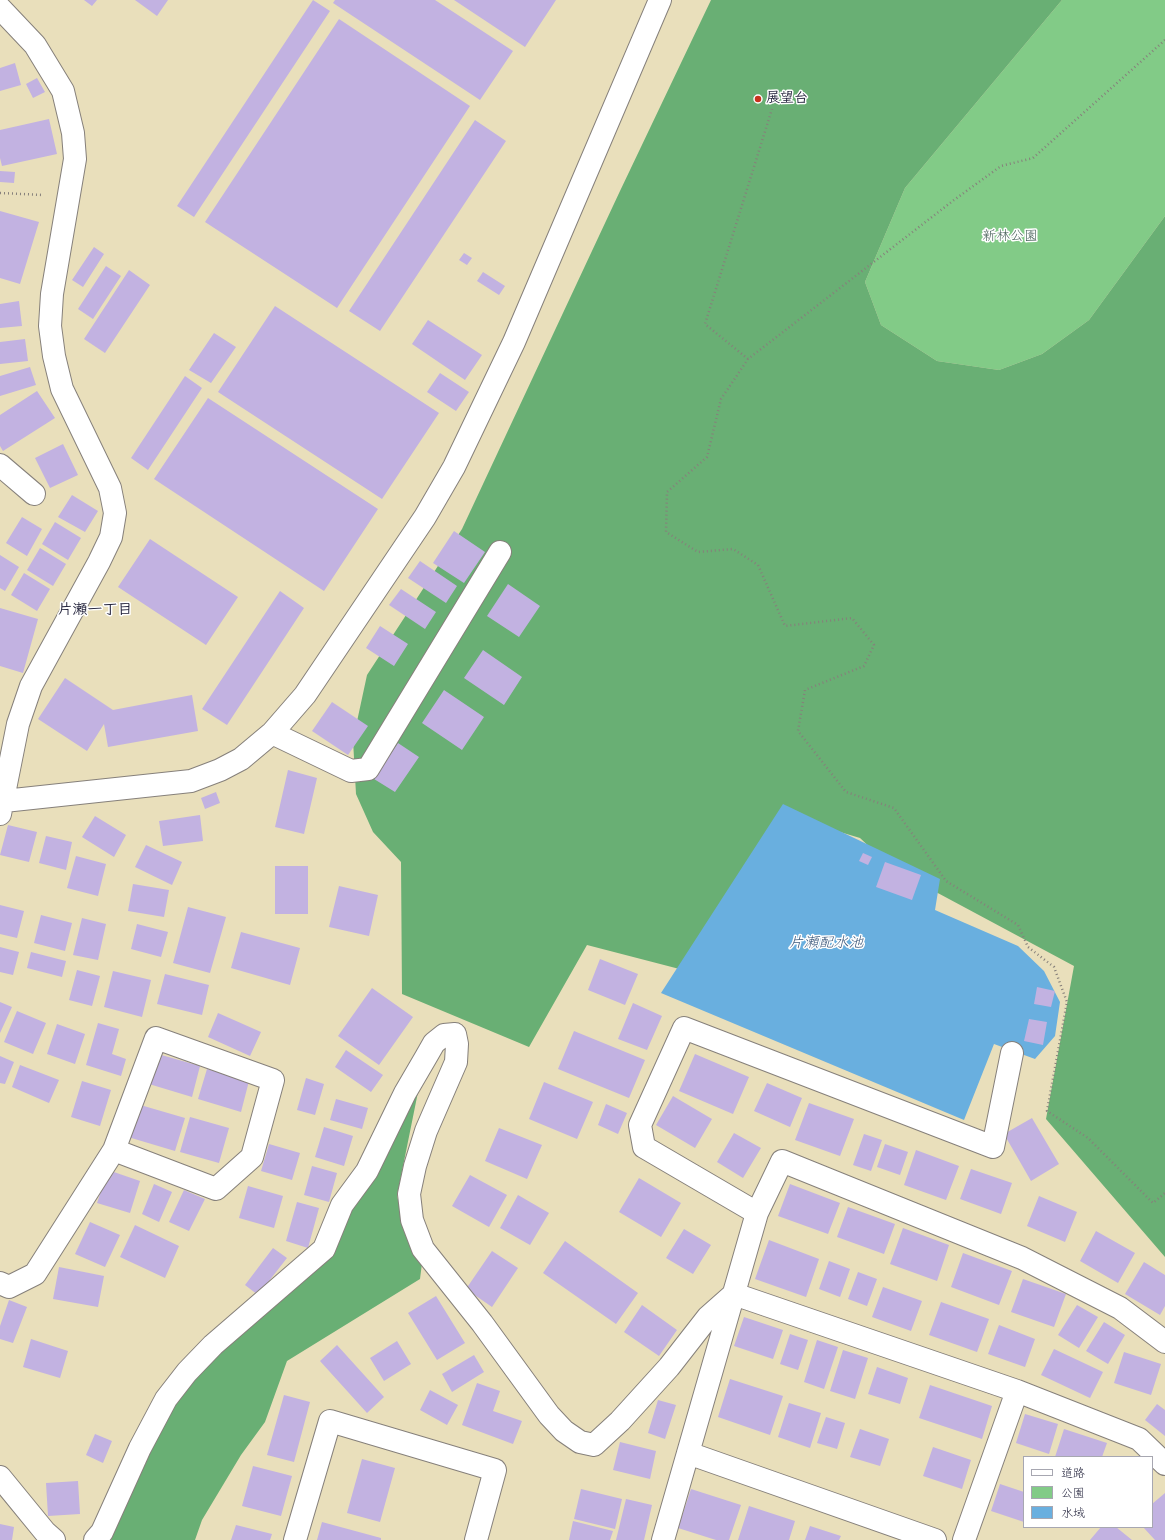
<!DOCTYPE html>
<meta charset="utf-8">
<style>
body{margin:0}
#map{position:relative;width:1165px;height:1540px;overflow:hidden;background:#e9dfbb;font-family:Mynerve,"Klee One",sans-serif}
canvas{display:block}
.legend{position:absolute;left:1023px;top:1456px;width:130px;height:72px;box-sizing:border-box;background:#fff;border:1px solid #a7a7b1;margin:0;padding:5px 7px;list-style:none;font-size:12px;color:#22223b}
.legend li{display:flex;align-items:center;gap:8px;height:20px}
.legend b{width:20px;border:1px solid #a7a7b1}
</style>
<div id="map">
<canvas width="1165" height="1540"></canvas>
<ul class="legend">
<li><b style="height:5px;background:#fff"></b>道路</li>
<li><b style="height:11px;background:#82cb87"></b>公園</li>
<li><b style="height:11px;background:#69afdf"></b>水域</li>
</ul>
</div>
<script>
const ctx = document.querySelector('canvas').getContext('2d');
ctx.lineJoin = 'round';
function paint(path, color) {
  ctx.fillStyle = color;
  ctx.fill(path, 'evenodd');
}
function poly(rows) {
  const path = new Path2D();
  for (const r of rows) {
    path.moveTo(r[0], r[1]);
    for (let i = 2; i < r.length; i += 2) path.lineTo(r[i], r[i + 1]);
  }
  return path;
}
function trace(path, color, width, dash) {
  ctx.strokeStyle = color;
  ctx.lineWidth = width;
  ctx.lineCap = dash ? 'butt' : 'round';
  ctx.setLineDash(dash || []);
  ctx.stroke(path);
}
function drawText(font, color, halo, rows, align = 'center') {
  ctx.font = font + ' Mynerve,"Klee One",sans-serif';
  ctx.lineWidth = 3;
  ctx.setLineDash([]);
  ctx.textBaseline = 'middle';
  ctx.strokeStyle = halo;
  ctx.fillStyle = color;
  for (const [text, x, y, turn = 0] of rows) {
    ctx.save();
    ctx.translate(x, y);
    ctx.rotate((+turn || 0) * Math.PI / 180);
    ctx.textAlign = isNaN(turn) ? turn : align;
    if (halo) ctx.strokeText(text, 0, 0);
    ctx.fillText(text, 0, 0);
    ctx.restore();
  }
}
paint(poly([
 [1062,0,1165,0,1165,216,1089,320,1042,354,999,370,937,361,881,325,865,282,905,188]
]), '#82cb87');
paint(poly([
 [711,0,1062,0,905,188,865,282,881,325,937,361,999,370,1042,354,1089,320,1165,216,1165,1257,1046,1119,1074,966,893,869,860,838,800,820,691,972,587,945,529,1047,402,994,401,862,373,832,356,794,353,740,367,675,462,529,620,191],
 [418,1092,397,1196,404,1222,422,1263,420,1279,287,1361,265,1422,241,1455,202,1520,195,1540,111,1540,154,1420,206,1362,322,1262,405,1098]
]), '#69af74');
paint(poly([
 [783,804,940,879,935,910,1018,946,1044,971,1060,1002,1055,1036,1035,1059,994,1044,964,1120,661,993]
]), '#69afdf');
paint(poly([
 [84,0,97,0,92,6],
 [135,0,168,0,157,16],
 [313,0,330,11,194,217,177,206],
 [335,0,435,0,513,51,480,100,333,3],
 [454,0,556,0,525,47],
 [339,19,470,106,337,308,205,222],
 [15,63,21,85,0,91,0,68],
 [37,78,45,92,33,98,26,84],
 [49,119,57,154,2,166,0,158,0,130],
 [475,120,506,141,380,331,349,311],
 [0,171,15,172,14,183,0,182],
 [0,211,39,222,20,284,0,278],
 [94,247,104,254,83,287,72,280],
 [464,253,472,258,467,265,459,260],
 [106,266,121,276,93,319,78,309],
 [129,270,150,285,105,353,84,339],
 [483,272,505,286,499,295,477,281],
 [19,301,22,326,0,328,0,304],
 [275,306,439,413,382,499,218,392],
 [428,320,482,355,465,380,412,344],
 [214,333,236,347,211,383,189,370],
 [25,339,28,361,0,364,0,342],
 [30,367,36,385,0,396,0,376],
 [440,373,469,392,456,411,427,392],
 [185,376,202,388,148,470,131,458],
 [37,391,55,418,3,451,0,446,0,415],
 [208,398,378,509,324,591,154,479],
 [63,444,78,475,50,488,35,458],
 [72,495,98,511,85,532,58,517],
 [22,517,42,529,27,556,6,543],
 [55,522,81,538,68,560,42,544],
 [454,531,485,552,464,583,433,563],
 [150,539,238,597,206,645,118,587],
 [40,548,66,564,53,586,27,570],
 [0,555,19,567,5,591,0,588],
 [420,561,457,586,446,603,408,578],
 [24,573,50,589,37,611,11,595],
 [508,584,540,606,519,637,487,616],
 [401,589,436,612,425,629,389,605],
 [280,591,304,608,227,725,202,709],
 [0,608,38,619,23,673,0,666],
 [380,626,408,644,394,666,366,648],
 [483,650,522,677,504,705,464,678],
 [65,678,113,710,192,695,198,731,108,747,104,724,87,751,38,719],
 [444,690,484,717,462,750,422,723],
 [332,702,368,726,348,755,312,731],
 [398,743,419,757,395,792,374,779],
 [288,770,317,778,304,834,275,827],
 [216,792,220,803,205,809,201,798],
 [200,815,203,841,163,846,159,821],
 [95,816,126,835,114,857,82,837],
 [8,825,37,832,29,862,0,855],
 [46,836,72,842,66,870,39,863],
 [146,845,182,862,172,885,135,867],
 [863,853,872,857,868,865,859,861],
 [76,856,106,864,98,896,67,888],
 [885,862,921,875,912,900,876,887],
 [275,866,308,866,308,914,275,914],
 [133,884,169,890,164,917,128,911],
 [339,886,378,895,369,936,329,927],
 [0,905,24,911,17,938,0,934],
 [188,907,226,917,210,973,173,963],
 [41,915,72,923,65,951,34,943],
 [82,918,106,924,98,960,73,955],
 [137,924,168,932,161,957,131,949],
 [241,932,300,948,290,985,231,968],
 [0,947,19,952,13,975,0,972],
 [31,952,66,961,62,977,27,968],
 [600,959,638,974,625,1005,588,990],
 [77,970,100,976,92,1006,69,1000],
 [113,971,151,980,142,1017,104,1007],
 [165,974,209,985,202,1015,157,1004],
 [1037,987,1055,991,1051,1007,1034,1004],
 [372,988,413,1017,379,1065,338,1036],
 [0,1002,12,1007,0,1033],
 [633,1003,662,1016,647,1050,618,1039],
 [17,1011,46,1023,33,1054,4,1042],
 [218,1013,261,1032,250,1056,208,1037],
 [1029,1019,1047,1022,1043,1045,1024,1041],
 [98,1023,119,1029,112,1054,126,1059,121,1076,86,1065],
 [57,1024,85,1034,75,1064,47,1054],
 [574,1031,645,1060,629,1098,558,1069],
 [346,1050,383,1075,371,1092,335,1067],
 [158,1054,200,1066,192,1097,149,1084],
 [695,1054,749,1077,733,1114,679,1091],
 [0,1056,14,1062,5,1084,0,1083],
 [20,1065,59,1080,49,1103,12,1087],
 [207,1069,249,1081,241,1112,198,1099],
 [306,1078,324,1084,315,1115,297,1110],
 [82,1081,111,1090,100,1126,71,1117],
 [544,1082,593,1102,577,1139,529,1119],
 [767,1083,802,1098,790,1127,754,1111],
 [673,1096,712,1119,695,1148,656,1125],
 [336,1099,368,1108,362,1129,330,1120],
 [809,1103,854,1119,840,1156,795,1140],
 [137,1104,185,1118,175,1151,128,1137],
 [606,1104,627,1113,618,1134,598,1125],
 [190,1117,229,1128,219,1163,180,1152],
 [1032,1118,1059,1164,1031,1181,1004,1134],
 [324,1127,353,1136,344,1166,315,1157],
 [499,1128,542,1145,527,1179,485,1161],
 [734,1133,761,1148,743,1178,717,1162],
 [864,1134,882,1140,871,1171,853,1165],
 [269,1144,300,1153,292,1180,261,1171],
 [885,1144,908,1152,900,1175,877,1167],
 [916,1150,959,1166,946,1200,904,1185],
 [312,1166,337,1173,329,1202,304,1195],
 [971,1169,1012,1183,1001,1214,960,1199],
 [108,1170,140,1181,130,1213,97,1203],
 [470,1175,507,1195,489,1227,452,1206],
 [639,1178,681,1203,661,1237,619,1212],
 [154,1184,172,1192,159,1222,142,1214],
 [790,1184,840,1203,828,1234,778,1216],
 [248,1186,283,1196,274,1228,239,1218],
 [184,1190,205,1199,189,1231,169,1222],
 [518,1195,549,1213,530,1245,500,1228],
 [1039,1196,1077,1212,1065,1242,1027,1226],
 [297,1202,319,1208,308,1248,286,1241],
 [848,1207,895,1224,884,1254,837,1237],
 [90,1222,120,1235,105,1267,75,1254],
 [135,1225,179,1246,165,1278,120,1257],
 [903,1228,949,1245,937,1281,890,1264],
 [684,1229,711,1245,693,1274,666,1258],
 [1096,1231,1135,1253,1118,1283,1080,1261],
 [769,1240,819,1259,806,1297,755,1279],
 [565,1241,638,1293,616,1324,543,1273],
 [273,1248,287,1258,258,1295,245,1285],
 [492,1251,518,1268,492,1307,466,1289],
 [963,1253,1012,1271,999,1305,951,1287],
 [829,1261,850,1269,840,1297,819,1289],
 [1144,1262,1165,1275,1165,1306,1160,1315,1125,1294],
 [59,1267,104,1276,98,1307,53,1299],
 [858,1272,877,1279,867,1306,848,1299],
 [1023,1279,1066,1294,1054,1327,1011,1312],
 [883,1287,922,1301,911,1331,872,1317],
 [436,1296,465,1343,437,1360,408,1313],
 [9,1300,27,1307,13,1343,0,1339,0,1326],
 [941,1302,989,1319,977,1352,929,1335],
 [642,1305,677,1330,659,1356,624,1332],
 [1077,1305,1098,1317,1079,1348,1058,1335],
 [744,1317,783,1330,773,1359,734,1346],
 [1104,1322,1125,1335,1108,1364,1086,1351],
 [999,1325,1035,1339,1025,1367,988,1354],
 [790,1334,808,1340,798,1370,780,1364],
 [31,1339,68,1351,60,1378,23,1367],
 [817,1340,838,1347,824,1389,804,1382],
 [397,1341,411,1364,384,1381,370,1358],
 [337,1345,384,1397,367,1413,320,1361],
 [1054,1349,1103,1372,1090,1398,1041,1375],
 [843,1350,868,1358,855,1399,830,1391],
 [1124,1352,1161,1364,1151,1395,1114,1383],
 [474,1355,484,1372,452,1392,442,1374],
 [877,1367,908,1378,900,1404,868,1394],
 [730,1379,783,1396,770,1435,718,1417],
 [477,1383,500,1391,493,1411,522,1421,513,1444,462,1425],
 [930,1385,992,1406,982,1439,919,1418],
 [430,1390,458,1405,447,1425,420,1410],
 [284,1395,310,1402,294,1462,267,1455],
 [658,1400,676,1405,665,1439,648,1433],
 [789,1403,821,1413,810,1448,778,1437],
 [1157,1404,1165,1410,1165,1436,1145,1420],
 [1025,1414,1058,1424,1049,1454,1016,1443],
 [826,1417,845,1423,837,1449,817,1443],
 [860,1429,889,1439,880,1466,850,1457],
 [1064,1429,1107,1443,1102,1457,1055,1457],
 [95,1434,112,1441,103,1463,86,1455],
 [620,1442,656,1451,650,1479,613,1470],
 [933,1447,971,1460,962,1489,923,1476],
 [362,1459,395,1468,380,1522,347,1513],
 [253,1466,292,1476,281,1516,242,1506],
 [78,1481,80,1514,48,1516,46,1483],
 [1000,1484,1024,1492,1024,1522,991,1511],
 [581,1489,622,1499,615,1529,574,1519],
 [691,1489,741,1505,729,1540,716,1540,678,1528],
 [1165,1493,1165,1540,1155,1540,1143,1527,1152,1527,1152,1504],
 [626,1499,652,1505,644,1540,616,1540],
 [749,1506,795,1521,789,1540,738,1540],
 [573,1521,613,1531,610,1540,569,1540],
 [322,1522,381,1538,381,1540,317,1540],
 [0,1524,14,1527,12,1540,0,1540],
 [236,1525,272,1534,270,1540,231,1540],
 [810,1526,841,1536,839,1540,805,1540],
 [1101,1527,1116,1527,1132,1540,1090,1540]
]), '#c2b2e1');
const minor = poly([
 [0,8,35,45,63,91,73,133,75,159,52,294,50,326,54,356,62,389,110,488,115,513,111,537,99,562,31,686,18,724,0,814],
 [0,465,34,494],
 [272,733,351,771,368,769,500,552],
 [4,801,191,781,220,770,241,759,272,733,305,695,425,517,454,467,514,342,660,0],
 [757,1213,644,1147,640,1125,684,1028,993,1147,1012,1053],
 [0,1283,9,1287,35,1274,114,1150,156,1038,273,1080,252,1157,216,1189,114,1150],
 [688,1453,935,1540],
 [0,1477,45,1532,54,1540],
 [95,1540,102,1532,140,1448,166,1399,187,1372,213,1345,324,1249,342,1205,367,1171,405,1093,426,1057,434,1043,444,1035,455,1034,457,1044,456,1062,426,1131,415,1166,409,1194,412,1220,423,1249,482,1323,549,1415,564,1431,580,1442,594,1445,620,1421,669,1367,708,1317,734,1294,1017,1391,1139,1439,1165,1464],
 [295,1540,330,1421,495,1470,476,1540],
 [663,1540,757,1213,782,1161,1022,1258,1120,1308,1165,1342],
 [964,1540,1017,1391]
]);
trace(minor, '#86807b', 24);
trace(poly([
 [1165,40,1033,158,1001,166,954,200,748,359,721,399,707,457,667,492,666,532,698,552,733,549,758,565,785,626,852,618,874,645,864,666,805,690,798,731,846,792,894,808,946,881,1018,925,1028,947,1054,967,1067,1002,1047,1111,1088,1138,1153,1203,1165,1193],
 [0,193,43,195],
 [748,359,705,324,772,109]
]), '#86807b', 2.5, [1, 3]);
trace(minor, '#fff', 22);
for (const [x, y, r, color] of [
 [758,99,4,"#c8321e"]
]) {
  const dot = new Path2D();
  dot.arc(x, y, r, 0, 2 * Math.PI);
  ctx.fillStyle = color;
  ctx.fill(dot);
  trace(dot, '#fff', 1.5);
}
drawText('bold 14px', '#22223b', '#fff', [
 ["展望台",766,99]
], 'left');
drawText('14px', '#445d56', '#fff', [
 ["新林公園",1010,237]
]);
drawText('bold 15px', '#22223b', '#fff', [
 ["片瀬一丁目",95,611]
]);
drawText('italic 15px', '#3e5a7d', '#fff', [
 ["片瀬配水池",826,944]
]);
</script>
